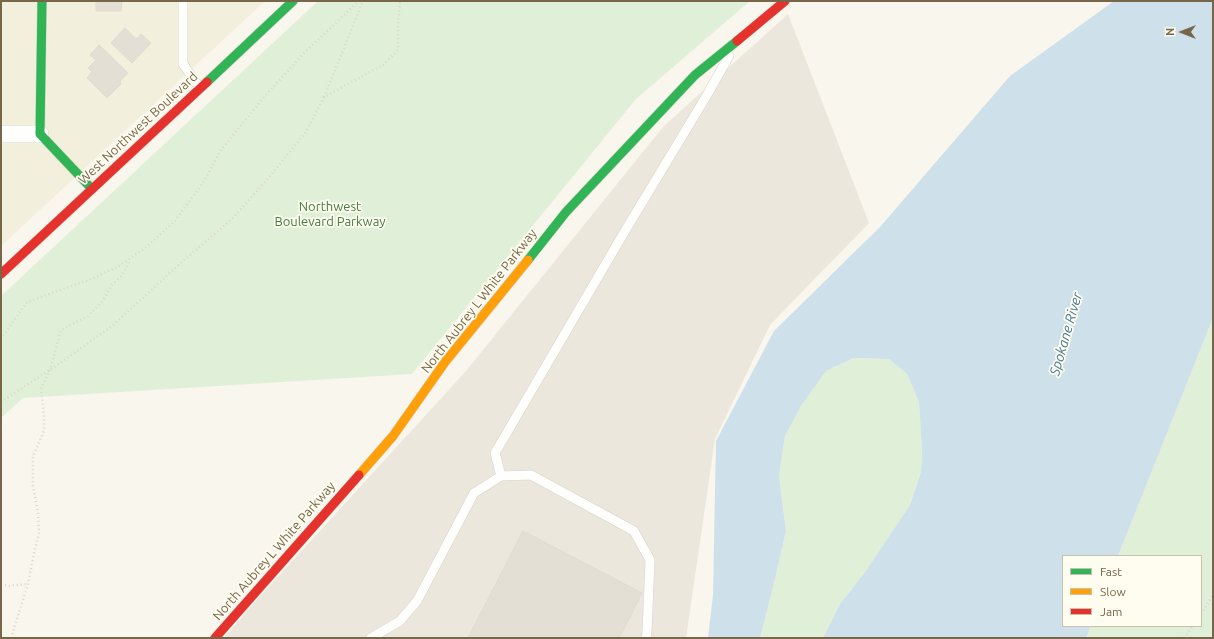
<!DOCTYPE html>
<style>
body{margin:0}
#map{position:relative;width:1214px;height:639px;overflow:hidden;background:#f8f6ed;font-family:Ubuntu,sans-serif}
canvas{display:block}
.frame{position:absolute;inset:0;border:2px solid #78664b;pointer-events:none}
.legend{position:absolute;left:1062px;top:555px;width:140px;height:72px;box-sizing:border-box;background:#fffdef;border:1px solid #c9c1ad;margin:0;padding:5px 7px;list-style:none;font-size:12px;color:#78664b}
.legend li{display:flex;align-items:center;gap:8px;height:20px}
.legend b{width:20px;border:1px solid #c9c1ad}
.north{position:absolute;left:1162px;top:12px;width:40px;height:40px;-webkit-text-stroke:3px #fffdef;paint-order:stroke;rotate:270deg;font-size:11px;font-weight:700;line-height:16px;text-align:center;color:#78664b}
.north::after{content:'';display:block;margin:auto;width:14px;height:18px;background:#78664b;clip-path:polygon(50% 0,100% 100%,50% 72%,0 100%)}
</style>
<div id="map">
<canvas width="1214" height="639"></canvas>
<div class="frame"></div>
<ul class="legend">
<li><b style="height:5px;background:#30b455"></b>Fast</li>
<li><b style="height:5px;background:#ff9f0a"></b>Slow</li>
<li><b style="height:5px;background:#e5322d"></b>Jam</li>
</ul>
<div class="north">N</div>
</div>
<script>
const ctx = document.querySelector('canvas').getContext('2d');
ctx.lineJoin = 'round';
function paint(path, color) {
  ctx.fillStyle = color;
  ctx.fill(path, 'evenodd');
}
function poly(rows) {
  const path = new Path2D();
  for (const r of rows) {
    path.moveTo(r[0], r[1]);
    for (let i = 2; i < r.length; i += 2) path.lineTo(r[i], r[i + 1]);
  }
  return path;
}
function trace(path, color, width, dash) {
  ctx.strokeStyle = color;
  ctx.lineWidth = width;
  ctx.lineCap = dash ? 'butt' : 'round';
  ctx.setLineDash(dash || []);
  ctx.stroke(path);
}
function drawText(font, color, halo, rows, align = 'center') {
  ctx.font = font + ' Ubuntu,sans-serif';
  ctx.lineWidth = 3.5;
  ctx.setLineDash([]);
  ctx.textBaseline = 'middle';
  ctx.strokeStyle = halo;
  ctx.fillStyle = color;
  for (const [text, x, y, turn = 0] of rows) {
    ctx.save();
    ctx.translate(x, y);
    ctx.rotate((+turn || 0) * Math.PI / 180);
    ctx.textAlign = isNaN(turn) ? turn : align;
    if (halo) ctx.strokeText(text, 0, 0);
    ctx.fillText(text, 0, 0);
    ctx.restore();
  }
}
paint(poly([
 [1,1,265,1,1,246]
]), '#f3efdd');
paint(poly([
 [788,14,869,223,770,325,715,439,686,638,224,638,254,603,466,371,663,127]
]), '#ebe7dd');
paint(poly([
 [318,1,750,1,636,99,412,374,23,398,1,418,1,296],
 [1213,318,1213,638,1086,638,1091,626,1201,626,1201,556,1118,556],
 [854,358,889,359,907,374,919,402,922,450,921,472,910,505,865,572,840,604,823,638,760,638,775,579,786,531,779,476,785,436,801,406,826,371]
]), '#e0f0d8');
paint(poly([
 [1114,1,1213,1,1213,318,1118,556,1063,556,1063,626,1091,626,1086,638,823,638,840,604,865,572,910,505,921,472,922,450,919,402,907,374,889,359,854,358,826,371,801,406,785,436,779,476,786,531,775,579,760,638,708,638,713,595,716,441,774,331,880,227,1010,76]
]), '#cee0e9');
const building = poly([
 [96,1,122,1,121,11,96,11,96,1],
 [125,28,136,39,141,34,151,43,132,63,111,43,125,28],
 [99,45,128,73,120,81,121,84,107,98,87,78,92,72,88,68,96,60,90,55,99,45],
 [523,531,642,593,619,638,468,638,523,531]
]);
paint(building, '#e4dfd4');
trace(building, '#e1dbcf', 1);
const lane = poly([
 [183,1,183,64,200,88],
 [501,476,495,453,622,236,707,95,729,56],
 [371,638,400,621,417,601,474,493,501,476,531,475,634,531,650,560,647,632,646,638]
]);
const street = poly([
 [1,134,40,134]
]);
const fast = poly([
 [42,1,40,134,92,189],
 [207,82,293,1],
 [528,260,566,212,695,75,737,41]
]);
const slow = poly([
 [359,475,393,436,445,362,528,260]
]);
const jam = poly([
 [737,41,785,1],
 [1,274,207,82],
 [215,638,359,475]
]);
trace(lane, '#d7d3cb', 10);
trace(street, '#d7d3cb', 18);
trace(fast, '#d6d2c8', 10);
trace(slow, '#d6d2c8', 10);
trace(jam, '#d6d2c8', 10);
trace(poly([
 [324,97,363,1],
 [1,339,27,302,94,278,119,266,145,248,175,221,204,181,221,150,265,96,304,53,359,1],
 [1,402,63,361,112,326,183,261,233,218,266,181,306,132,324,97,383,65,398,50,398,24,400,3,402,1],
 [1,584,9,586,28,584],
 [1201,614,1213,595],
 [11,638,28,584,34,553,39,533,38,512,33,486,33,456,44,431,44,415,41,389,50,370,61,330,88,316,102,302,112,285,123,274,130,260],
 [1184,638,1193,626]
]), '#dad6cf', 2.5, [1, 3]);
trace(lane, '#fefefc', 9);
trace(street, '#fefefc', 17);
trace(fast, '#30b455', 9);
trace(slow, '#ff9f0a', 9);
trace(jam, '#e5322d', 9);
drawText('13px', '#78664b', '#fffdef', [
 ["West Northwest Boulevard",138,128,-43],
 ["North Aubrey L White Parkway",479,301,-52],
 ["North Aubrey L White Parkway",274,551,-49]
]);
drawText('13px', '#467d42', '#fffdef', [
 ["Northwest",330,207],
 ["Boulevard Parkway",330,222]
]);
drawText('italic 14px', '#4a7a99', '#fffdef', [
 ["Spokane River",1066,334,-74]
]);
</script>
